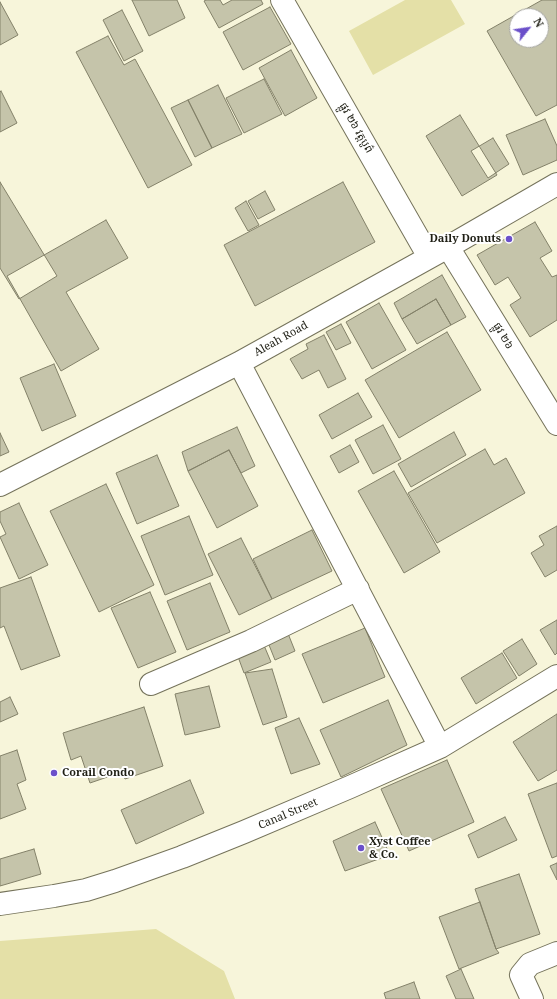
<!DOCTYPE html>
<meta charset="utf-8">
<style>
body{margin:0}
#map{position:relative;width:557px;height:999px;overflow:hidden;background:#f7f5da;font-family:"Noto Serif",serif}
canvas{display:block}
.north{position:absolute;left:509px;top:8px;width:40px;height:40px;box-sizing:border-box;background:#fff;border:1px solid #a5a5a1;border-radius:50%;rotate:60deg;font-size:11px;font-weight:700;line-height:16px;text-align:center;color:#1f1f15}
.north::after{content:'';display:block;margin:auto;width:14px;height:18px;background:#6b50ca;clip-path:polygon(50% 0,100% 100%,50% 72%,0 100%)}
</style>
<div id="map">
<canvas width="557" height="999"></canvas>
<div class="north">N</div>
</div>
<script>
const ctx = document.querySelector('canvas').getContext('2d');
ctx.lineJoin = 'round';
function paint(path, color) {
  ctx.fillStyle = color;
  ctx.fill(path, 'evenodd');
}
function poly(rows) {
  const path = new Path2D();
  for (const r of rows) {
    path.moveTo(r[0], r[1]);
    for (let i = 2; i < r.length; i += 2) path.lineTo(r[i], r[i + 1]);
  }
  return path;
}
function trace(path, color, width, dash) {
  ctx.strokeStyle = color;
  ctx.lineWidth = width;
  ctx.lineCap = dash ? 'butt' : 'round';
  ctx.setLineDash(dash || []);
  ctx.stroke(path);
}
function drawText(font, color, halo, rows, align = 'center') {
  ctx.font = font + ' "Noto Serif","Noto Sans Khmer",serif';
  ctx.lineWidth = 4;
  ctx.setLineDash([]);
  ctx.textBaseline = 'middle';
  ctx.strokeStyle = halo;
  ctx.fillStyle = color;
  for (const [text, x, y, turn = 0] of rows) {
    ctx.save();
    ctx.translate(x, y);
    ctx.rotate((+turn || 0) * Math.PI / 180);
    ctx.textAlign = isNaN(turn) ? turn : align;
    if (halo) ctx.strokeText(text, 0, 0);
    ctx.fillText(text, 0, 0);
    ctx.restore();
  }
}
paint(poly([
 [405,0,451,0,465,24,373,75,349,31],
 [156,929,224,971,235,999,0,999,0,941]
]), '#e4e0a7');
const building = poly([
 [132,0,177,0,185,18,149,36,132,0],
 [206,0,220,0,223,5,232,0,261,0,263,4,219,28,204,1,206,0],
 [542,0,557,0,557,105,536,116,487,31,542,0],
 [517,16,541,16,541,40,517,40,517,16],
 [0,2,18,35,0,45,0,2],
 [270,7,291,44,243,70,223,32,270,7],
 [122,10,143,51,124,61,103,20,122,10],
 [108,36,124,65,135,59,192,165,148,188,76,52,108,36],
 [291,50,317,98,285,116,259,68,291,50],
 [264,79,282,114,244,133,226,98,264,79],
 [218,85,242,134,212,148,188,100,218,85],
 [1,91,17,123,0,132,0,92,1,91],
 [188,100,212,148,195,157,171,108,188,100],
 [460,115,497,175,462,196,426,136,460,115],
 [545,119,557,146,557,160,523,175,506,135,545,119],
 [493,138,509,164,488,178,471,151,493,138],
 [0,182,57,276,19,299,0,268,0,182],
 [343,182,375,242,255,306,224,245,343,182],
 [265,191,275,210,258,219,248,201,265,191],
 [246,201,259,225,248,231,235,208,246,201],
 [106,220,128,258,66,292,99,349,61,371,7,276,106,220],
 [535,222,552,251,540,258,552,277,557,275,557,320,530,337,510,305,521,298,508,277,495,285,477,255,535,222],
 [442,275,466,317,451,325,436,299,402,319,394,303,442,275],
 [436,299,451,325,417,344,402,319,436,299],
 [379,303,406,350,372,369,346,322,379,303],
 [341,324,351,343,336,350,326,332,341,324],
 [447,332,481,390,399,438,365,380,447,332],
 [324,335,346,379,328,388,319,370,302,379,290,359,308,349,306,344,324,335],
 [54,364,76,416,42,431,20,378,54,364],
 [358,393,372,417,332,439,319,415,358,393],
 [383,425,401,459,373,474,355,440,383,425],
 [237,427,255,466,241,473,229,450,188,471,182,452,237,427],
 [454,432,466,455,411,487,398,464,454,432],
 [0,433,9,452,0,456,0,433],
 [350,445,359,462,339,473,330,456,350,445],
 [485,449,494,465,506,458,525,493,437,543,408,493,485,449],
 [229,450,258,506,217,528,188,471,229,450],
 [157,455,179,506,137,524,116,473,157,455],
 [394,471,440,552,404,573,358,491,394,471],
 [106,484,154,585,99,612,50,511,106,484],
 [19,503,48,565,19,579,0,537,6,534,0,521,0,512,19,503],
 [189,516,213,575,165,595,141,536,189,516],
 [557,526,557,570,545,577,531,553,544,545,539,536,557,526],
 [312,530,332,571,272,599,253,559,312,530],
 [241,538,272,599,239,615,208,554,241,538],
 [31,577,60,656,21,670,4,626,0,628,0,588,31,577],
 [210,583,230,632,187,650,167,601,210,583],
 [150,592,176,652,138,668,111,608,150,592],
 [557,620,557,653,555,655,540,630,557,620],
 [365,628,385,677,323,703,302,654,365,628],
 [287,631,295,651,275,660,267,640,287,631],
 [522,639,537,664,519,676,503,651,522,639],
 [263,643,271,662,244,673,237,654,263,643],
 [502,653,517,678,476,704,461,678,502,653],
 [272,669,287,717,263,725,245,673,272,669],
 [209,686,220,727,185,735,175,694,209,686],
 [10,697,18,714,0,722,0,702,10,697],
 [388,700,407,745,341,777,320,730,388,700],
 [144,707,163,766,125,779,122,772,90,783,81,756,71,760,63,733,144,707],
 [557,714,557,770,538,781,513,742,557,714],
 [299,718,320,764,291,774,275,728,299,718],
 [17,750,26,780,17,784,26,809,0,819,0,756,17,750],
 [447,760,474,822,409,851,381,789,447,760],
 [190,780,204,813,136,844,121,810,190,780],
 [557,783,557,856,552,858,528,794,557,783],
 [505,817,517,840,478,858,468,835,505,817],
 [375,822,390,855,345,871,333,841,375,822],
 [34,849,41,874,0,886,0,859,34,849],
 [557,863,557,880,550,866,557,863],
 [519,874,540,934,496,949,475,889,519,874],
 [480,902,496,949,499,953,459,969,439,917,480,902],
 [461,969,474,999,456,999,446,976,461,969],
 [414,982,420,999,386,999,384,993,414,982]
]);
paint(building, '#c5c4aa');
trace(building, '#838169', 1);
const minor = poly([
 [282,0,429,257],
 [448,247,557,424],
 [239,363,440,747],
 [0,485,239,363,448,247,557,184],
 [151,684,251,641,358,589],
 [0,904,54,896,86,890,115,881,182,857,244,832,350,787,440,747,557,676],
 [532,999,521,975,530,964,557,953]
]);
trace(minor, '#75735b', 24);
trace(minor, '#fff', 22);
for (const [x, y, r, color] of [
 [509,239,4,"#6b50ca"],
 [54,773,4,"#6b50ca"],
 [361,848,4,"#6b50ca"]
]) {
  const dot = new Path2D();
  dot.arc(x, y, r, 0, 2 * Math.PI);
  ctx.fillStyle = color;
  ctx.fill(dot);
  trace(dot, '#fff', 1.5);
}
drawText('11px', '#1f1f15', '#fff', [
 ["ផ្លូវ ២៦ វត្តបូព៌",356,128,60],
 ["ផ្លូវ ២៦",503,336,59],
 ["Aleah Road",281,339,-29],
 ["Canal Street",288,814,-23]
]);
drawText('bold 11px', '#1f1f15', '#fff', [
 ["Daily Donuts",501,239,"right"],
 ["Corail Condo",62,773],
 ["Xyst Coffee",369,842],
 ["& Co.",369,855]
], 'left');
</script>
